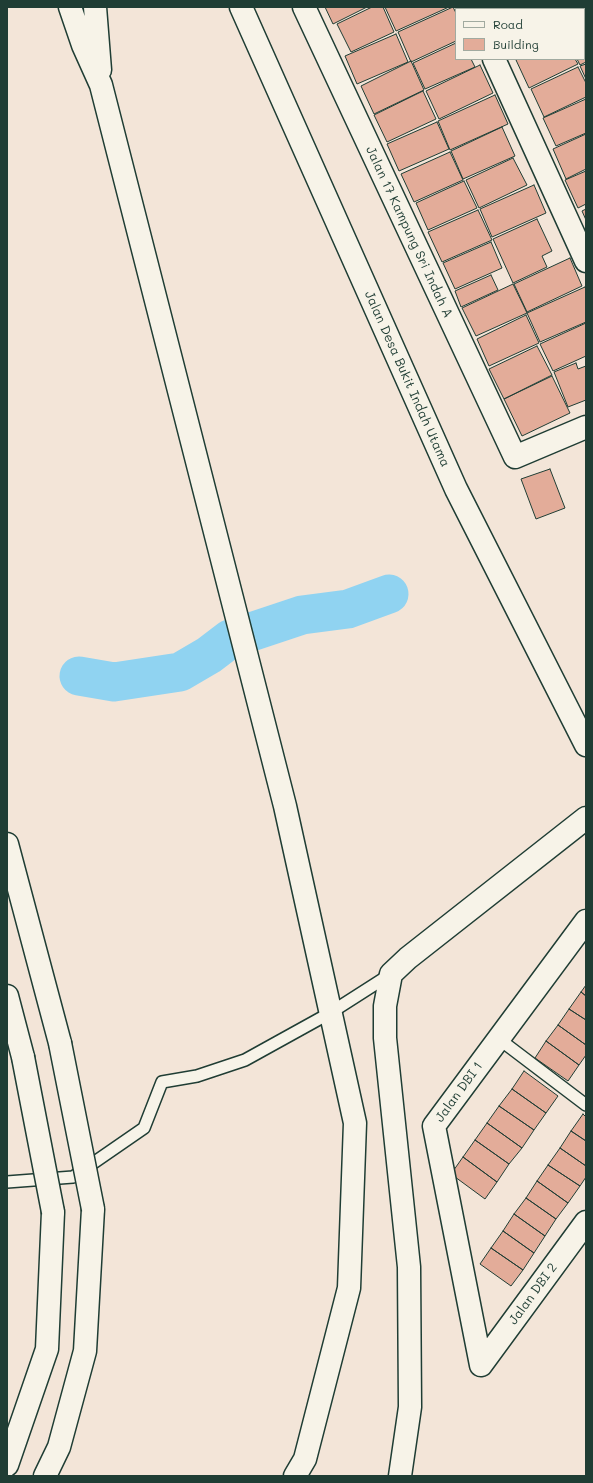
<!DOCTYPE html>
<style>
body{margin:0}
#map{position:relative;width:593px;height:1483px;overflow:hidden;background:#f3e5d8;font-family:Mali,sans-serif}
canvas{display:block}
.frame{position:absolute;inset:0;border:8px solid #1f3d34;pointer-events:none}
.legend{position:absolute;left:455px;top:8px;width:130px;height:52px;box-sizing:border-box;background:#f7f3e8;border:1px solid #a1aaa0;margin:0;padding:5px 7px;list-style:none;font-size:12px;color:#1f3d34}
.legend li{display:flex;align-items:center;gap:8px;height:20px}
.legend b{width:20px;border:1px solid #a1aaa0}
</style>
<div id="map">
<canvas width="593" height="1483"></canvas>
<div class="frame"></div>
<ul class="legend">
<li><b style="height:5px;background:#f7f3e8"></b>Road</li>
<li><b style="height:11px;background:#e3ac99"></b>Building</li>
</ul>
</div>
<script>
const ctx = document.querySelector('canvas').getContext('2d');
ctx.lineJoin = 'round';
function poly(rows) {
  const path = new Path2D();
  for (const r of rows) {
    path.moveTo(r[0], r[1]);
    for (let i = 2; i < r.length; i += 2) path.lineTo(r[i], r[i + 1]);
  }
  return path;
}
function trace(path, color, width, dash) {
  ctx.strokeStyle = color;
  ctx.lineWidth = width;
  ctx.lineCap = dash ? 'butt' : 'round';
  ctx.setLineDash(dash || []);
  ctx.stroke(path);
}
function paint(path, color) {
  ctx.fillStyle = color;
  ctx.fill(path, 'evenodd');
}
function drawText(font, color, halo, rows, align = 'center') {
  ctx.font = font + ' Mali,sans-serif';
  ctx.lineWidth = 3;
  ctx.setLineDash([]);
  ctx.textBaseline = 'middle';
  ctx.strokeStyle = halo;
  ctx.fillStyle = color;
  for (const [text, x, y, turn = 0] of rows) {
    ctx.save();
    ctx.translate(x, y);
    ctx.rotate((+turn || 0) * Math.PI / 180);
    ctx.textAlign = isNaN(turn) ? turn : align;
    if (halo) ctx.strokeText(text, 0, 0);
    ctx.fillText(text, 0, 0);
    ctx.restore();
  }
}
trace(poly([
 [79,676,114,682,180,672,209,655,230,639,302,615,348,609,389,594]
]), '#90d3f1', 39);
const building = poly([
 [325,7,367,7,333,24,325,7],
 [372,7,383,7,394,32,351,52,337,24,372,7],
 [385,7,449,7,396,31,385,7],
 [453,7,456,13,456,41,411,62,398,32,453,7],
 [492,7,545,7,541,9,493,9,492,7],
 [554,7,586,7,586,24,584,25,584,9,555,9,554,7],
 [586,26,586,62,580,65,577,59,584,59,584,27,586,26],
 [396,34,408,62,357,84,345,56,396,34],
 [456,43,456,59,471,59,475,67,425,89,413,63,456,43],
 [519,59,575,59,578,64,529,88,516,60,519,59],
 [411,61,424,90,374,114,361,86,411,61],
 [586,64,586,79,580,66,586,64],
 [480,65,493,93,439,119,426,91,480,65],
 [578,67,586,83,586,97,544,117,531,89,578,67],
 [423,91,436,119,387,142,374,115,423,91],
 [495,95,508,124,450,150,438,121,495,95],
 [586,99,586,133,556,146,543,118,586,99],
 [437,122,449,149,399,171,387,144,437,122],
 [502,127,515,156,463,179,451,151,502,127],
 [586,134,586,169,566,179,553,149,586,134],
 [450,152,463,180,414,202,401,174,450,152],
 [513,158,527,185,479,208,466,180,513,158],
 [586,171,586,204,578,208,565,180,586,171],
 [464,181,477,208,428,230,416,203,464,181],
 [534,185,546,213,492,237,480,209,534,185],
 [586,209,586,220,582,211,586,209],
 [478,210,492,240,442,262,428,232,478,210],
 [537,219,552,251,542,256,547,267,513,283,493,239,537,219],
 [491,242,502,268,455,289,443,263,491,242],
 [570,258,582,286,527,312,514,284,570,258],
 [491,275,498,290,461,307,455,291,491,275],
 [513,284,527,313,476,336,462,308,513,284],
 [585,287,586,290,586,322,540,342,527,313,585,287],
 [526,315,539,343,489,366,477,339,526,315],
 [586,323,586,356,553,371,540,344,586,323],
 [537,346,552,375,504,399,489,369,537,346],
 [576,363,578,369,586,366,586,400,568,407,554,372,576,363],
 [552,376,570,413,522,436,504,399,552,376],
 [550,469,565,508,536,519,521,479,550,469],
 [586,985,586,996,581,992,586,985],
 [581,992,586,996,586,1020,569,1009,581,992],
 [569,1009,586,1020,586,1045,558,1025,569,1009],
 [558,1025,586,1045,586,1055,579,1065,546,1041,558,1025],
 [546,1041,579,1065,568,1081,535,1058,546,1041],
 [524,1071,558,1096,546,1113,512,1089,524,1071],
 [512,1089,546,1113,534,1130,499,1106,512,1089],
 [499,1106,534,1130,522,1148,487,1123,499,1106],
 [583,1114,586,1117,586,1141,571,1131,583,1114],
 [487,1123,522,1148,509,1164,475,1140,487,1123],
 [571,1131,586,1141,586,1166,560,1148,571,1131],
 [475,1140,509,1164,497,1182,463,1157,475,1140],
 [560,1148,586,1166,586,1177,580,1186,548,1165,560,1148],
 [463,1157,497,1182,485,1199,451,1174,463,1157],
 [548,1165,580,1186,568,1203,537,1181,548,1165],
 [537,1181,568,1203,556,1219,526,1198,537,1181],
 [526,1198,556,1219,545,1236,514,1214,526,1198],
 [514,1214,545,1236,534,1253,503,1231,514,1214],
 [503,1231,534,1253,523,1270,491,1248,503,1231],
 [491,1248,523,1270,511,1286,480,1264,491,1248]
]);
paint(building, '#e3ac99');
trace(building, '#1f3d34', 1);
const lane = poly([
 [499,1039,586,1105],
 [7,1182,73,1177,144,1128,162,1082,197,1076,245,1060,330,1013,391,974]
]);
const street = poly([
 [304,7,515,457,586,427],
 [471,7,472,9],
 [494,59,586,261],
 [481,1365,434,1126,586,921],
 [481,1365,586,1222],
 [400,1476,410,1407,409,1267,385,1038,385,1006,391,974,408,958,586,818]
]);
const secondary = poly([
 [70,7,83,45,101,85,285,806,355,1123,349,1288,305,1459,295,1476],
 [95,7,100,70],
 [241,7,456,489,586,745]
]);
const highway = poly([
 [7,844,60,1043],
 [7,996,23,1057],
 [7,1465,47,1349,53,1212],
 [45,1476,59,1447,85,1351,93,1209]
]);
trace(lane, '#1f3d34', 14);
trace(street, '#1f3d34', 25);
trace(secondary, '#1f3d34', 25);
trace(highway, '#1f3d34', 25);
trace(lane, '#f7f3e8', 11);
trace(street, '#f7f3e8', 22);
trace(secondary, '#f7f3e8', 22);
trace(highway, '#f7f3e8', 22);
const highwayBridge = poly([
 [60,1043,93,1209],
 [23,1057,53,1212]
]);
trace(highwayBridge, '#1f3d34', 25, []);
trace(highwayBridge, '#f7f3e8', 22);
drawText('13px', '#1f3d34', '#f7f3e8', [
 ["Jalan 17 Kampung Sri Indah A",409,232,65],
 ["Jalan Desa Bukit Indah Utama",407,379,66],
 ["Jalan DBI 1",459,1092,-54],
 ["Jalan DBI 2",533,1294,-54]
]);
</script>
